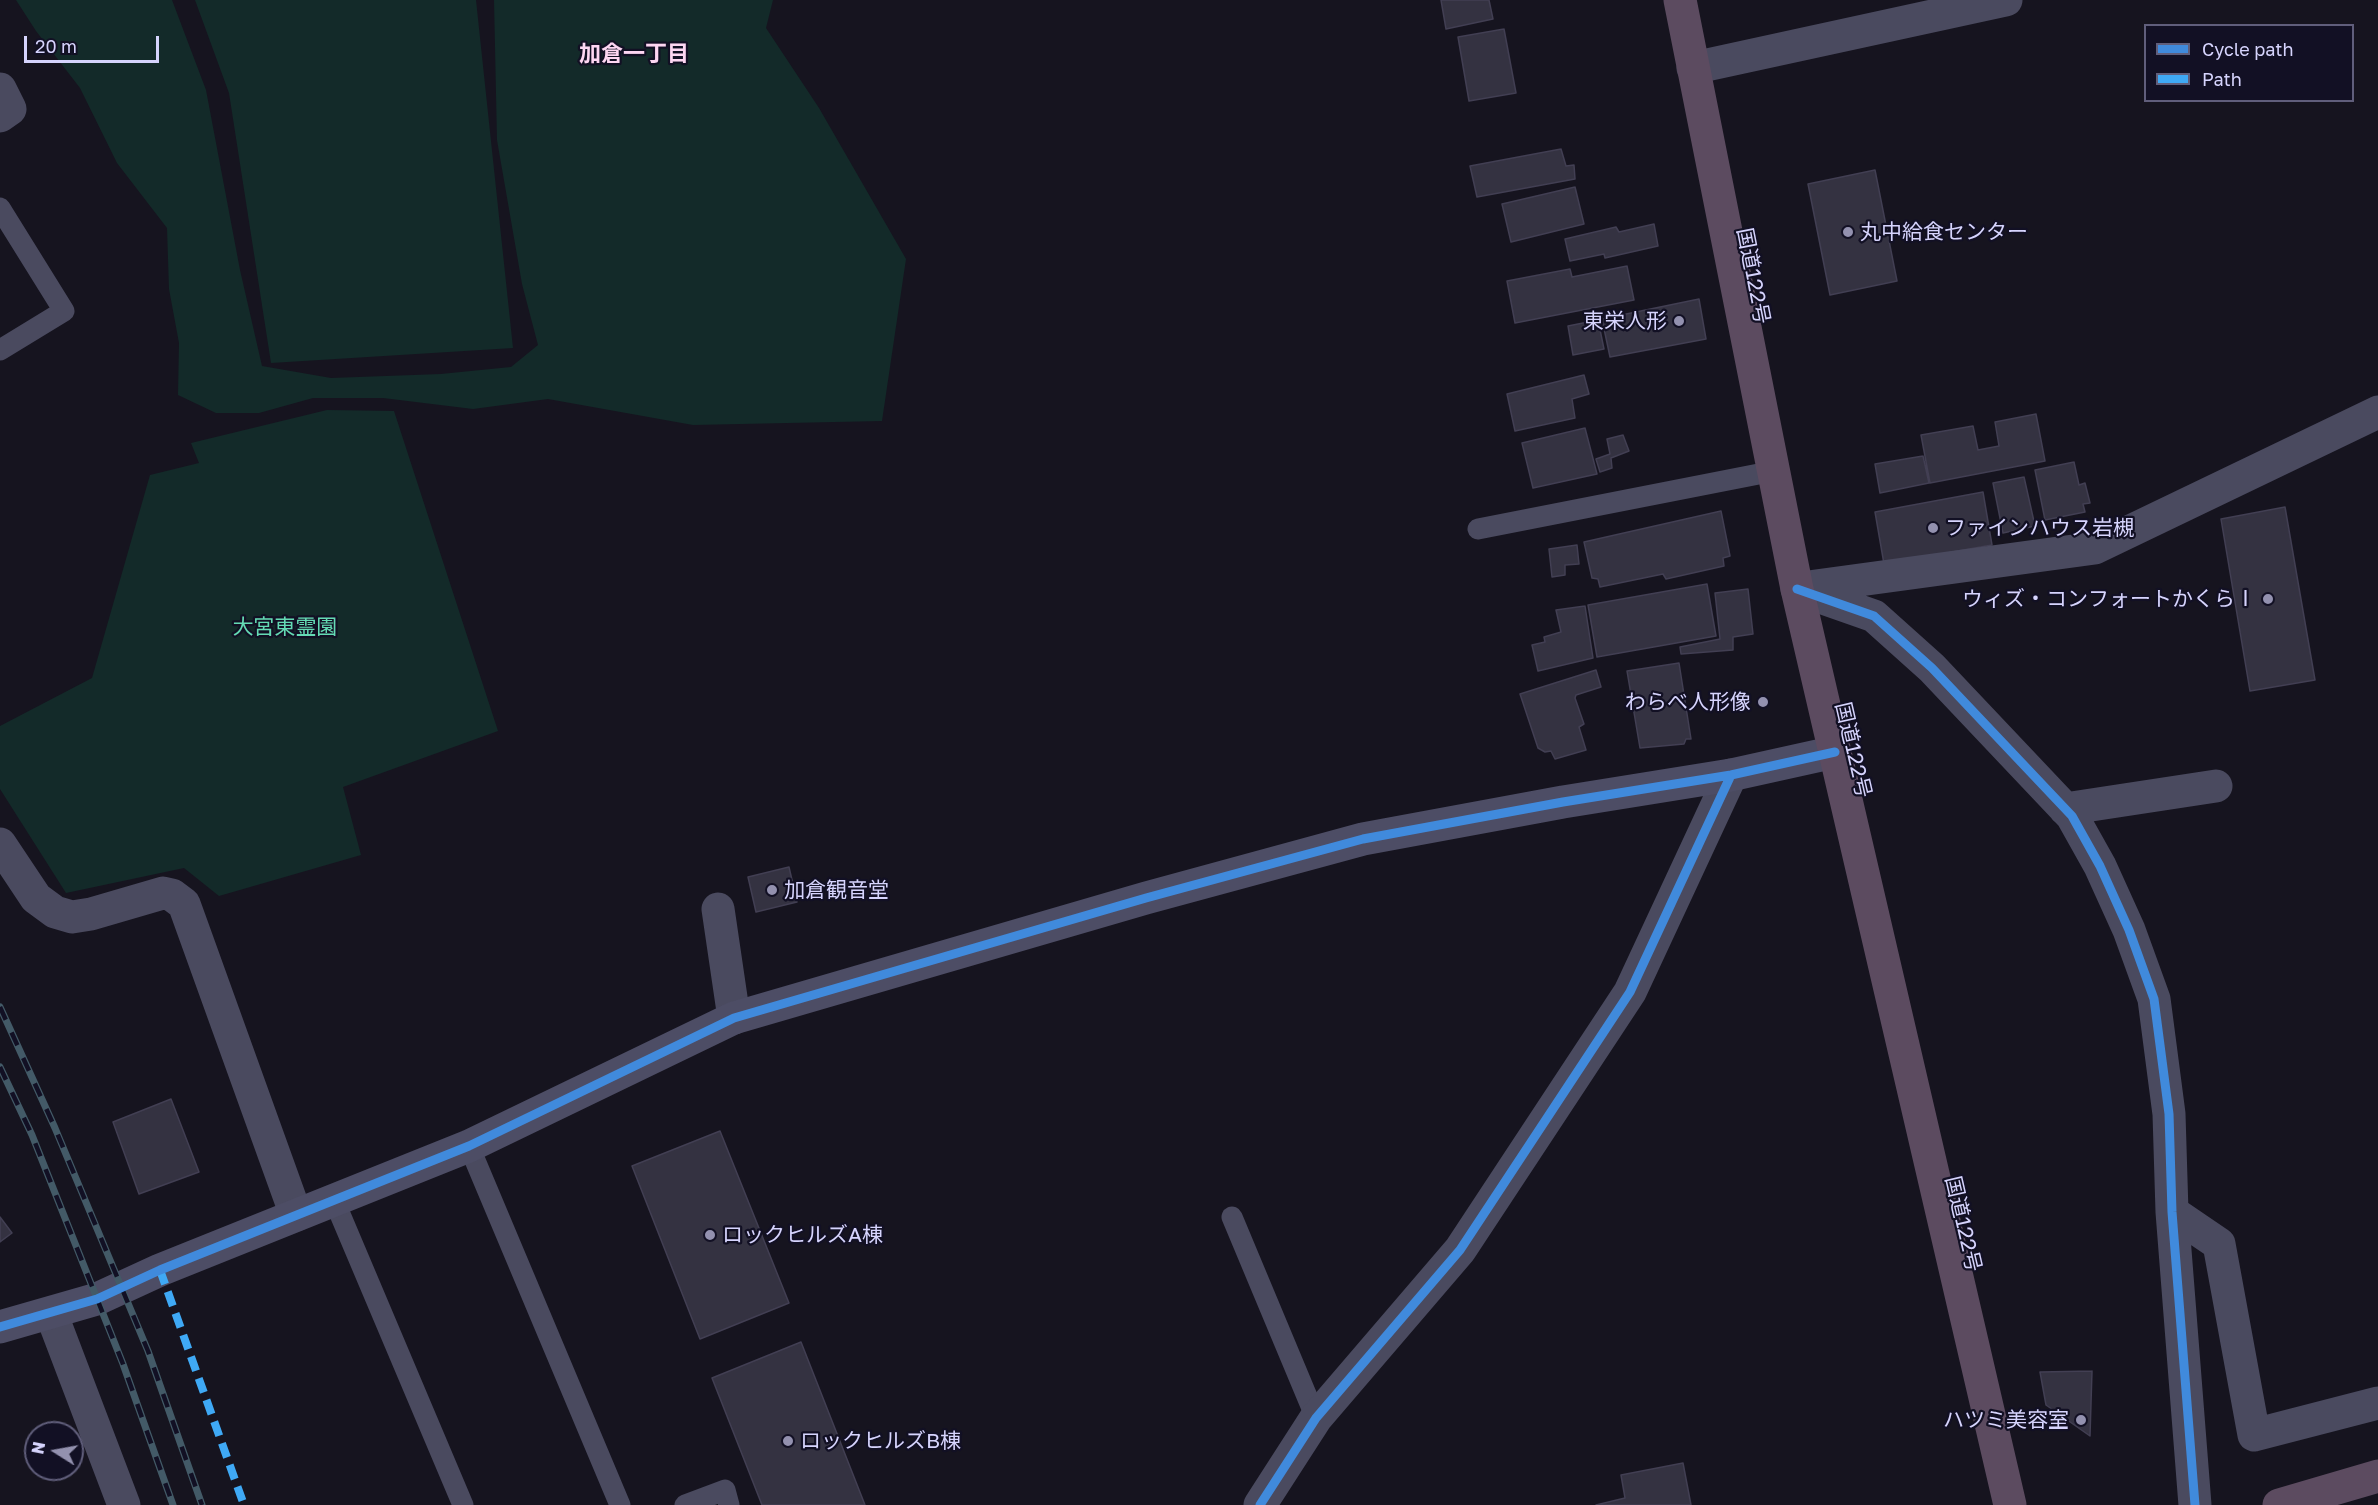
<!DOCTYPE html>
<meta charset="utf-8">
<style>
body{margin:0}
#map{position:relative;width:2378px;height:1505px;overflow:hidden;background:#16141f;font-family:"Golos Text",sans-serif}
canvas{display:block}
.legend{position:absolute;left:2144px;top:24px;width:210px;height:78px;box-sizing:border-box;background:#121024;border:2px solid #605e7b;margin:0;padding:8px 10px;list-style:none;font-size:18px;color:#d6d4fd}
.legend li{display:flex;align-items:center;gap:12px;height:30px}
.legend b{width:30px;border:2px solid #605e7b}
.north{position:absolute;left:24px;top:1421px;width:60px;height:60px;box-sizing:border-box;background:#121024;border:2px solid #605e7b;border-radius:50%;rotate:281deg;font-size:16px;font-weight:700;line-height:24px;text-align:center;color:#d6d4fd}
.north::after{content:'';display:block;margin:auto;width:21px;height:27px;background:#9391af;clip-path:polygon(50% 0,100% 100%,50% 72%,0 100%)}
.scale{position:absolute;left:24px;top:36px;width:135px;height:27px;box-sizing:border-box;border:3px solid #d6d4fd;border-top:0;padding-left:8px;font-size:18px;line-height:21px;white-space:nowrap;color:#d6d4fd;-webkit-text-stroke:4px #121024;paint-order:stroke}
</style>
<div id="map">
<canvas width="2378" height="1505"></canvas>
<ul class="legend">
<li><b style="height:8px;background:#408adc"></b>Cycle path</li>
<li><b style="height:8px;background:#3fa9f5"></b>Path</li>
</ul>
<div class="north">N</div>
<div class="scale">20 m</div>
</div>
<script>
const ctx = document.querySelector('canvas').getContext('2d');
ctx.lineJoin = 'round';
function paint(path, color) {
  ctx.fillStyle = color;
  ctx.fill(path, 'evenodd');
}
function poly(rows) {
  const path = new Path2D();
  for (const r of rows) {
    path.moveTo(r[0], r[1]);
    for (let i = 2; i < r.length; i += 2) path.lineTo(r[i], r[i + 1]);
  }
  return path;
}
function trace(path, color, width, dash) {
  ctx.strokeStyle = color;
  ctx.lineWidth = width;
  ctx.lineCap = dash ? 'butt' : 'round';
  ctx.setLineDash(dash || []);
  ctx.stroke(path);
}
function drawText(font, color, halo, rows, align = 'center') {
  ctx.font = font + ' "Golos Text","Noto Sans JP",sans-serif';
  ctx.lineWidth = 4.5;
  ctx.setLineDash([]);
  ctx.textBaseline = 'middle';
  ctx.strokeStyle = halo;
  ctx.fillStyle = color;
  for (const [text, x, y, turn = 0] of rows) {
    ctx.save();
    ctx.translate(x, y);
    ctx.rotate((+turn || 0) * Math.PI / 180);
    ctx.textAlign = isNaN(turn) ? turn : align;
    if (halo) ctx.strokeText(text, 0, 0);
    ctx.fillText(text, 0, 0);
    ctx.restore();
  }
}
paint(poly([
 [16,0,172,0,206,90,240,270,262,366,331,378,441,374,511,367,538,345,522,284,497,140,494,0,773,0,766,28,819,108,906,259,882,421,693,425,548,399,473,409,383,398,313,398,259,413,216,413,178,395,179,343,169,289,167,228,117,163,80,88,36,31],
 [195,0,476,0,513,348,271,363,229,93],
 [327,410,394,411,498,731,343,787,361,855,219,896,184,868,66,893,0,789,0,726,92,678,150,475,199,463,191,443]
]), '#132a29');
const building = poly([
 [1441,0,1489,0,1493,19,1446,29,1441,0],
 [1504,29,1516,93,1469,101,1458,37,1504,29],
 [1561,149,1566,166,1574,165,1575,179,1477,197,1470,166,1561,149],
 [1875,170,1897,281,1830,295,1808,184,1875,170],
 [1575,187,1584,224,1511,242,1502,204,1575,187],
 [1654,224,1658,246,1605,258,1604,254,1570,261,1565,239,1616,227,1619,232,1654,224],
 [1627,266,1634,300,1515,323,1507,281,1570,269,1572,277,1627,266],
 [1699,299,1706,339,1610,357,1602,319,1699,299],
 [1598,320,1604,349,1573,355,1568,326,1598,320],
 [1584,375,1589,394,1572,399,1575,418,1515,431,1507,394,1584,375],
 [2036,414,2045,461,1930,483,1921,435,1973,426,1978,450,1999,446,1995,422,2036,414],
 [1585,428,1597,474,1533,488,1522,443,1585,428],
 [1623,435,1629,451,1611,458,1612,468,1600,472,1596,459,1610,454,1607,439,1623,435],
 [1923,456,1929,483,1880,493,1875,464,1923,456],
 [2074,462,2079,485,2085,483,2090,503,2083,504,2085,512,2045,520,2035,470,2074,462],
 [2024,477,2035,526,2003,533,1993,483,2024,477],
 [1983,492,1992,545,1884,564,1875,512,1983,492],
 [2285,507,2315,680,2250,691,2221,519,2285,507],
 [1721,511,1730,556,1723,558,1724,566,1666,579,1663,574,1600,587,1598,579,1592,578,1584,542,1721,511],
 [1577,545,1579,564,1565,565,1565,575,1552,577,1549,549,1577,545],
 [1707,584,1716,636,1597,657,1588,605,1707,584],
 [1748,589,1753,634,1733,637,1733,650,1681,654,1680,647,1720,639,1715,593,1748,589],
 [1585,606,1593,658,1538,671,1532,645,1545,642,1544,637,1561,632,1556,610,1585,606],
 [1679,663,1691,739,1686,739,1684,744,1640,748,1627,671,1679,663],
 [1596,670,1601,687,1576,695,1575,698,1584,724,1579,727,1586,750,1555,759,1551,751,1545,752,1538,748,1520,694,1596,670],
 [789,867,797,902,756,912,748,877,789,867],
 [171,1099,199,1172,139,1194,113,1122,171,1099],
 [720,1131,789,1303,700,1339,632,1166,720,1131],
 [0,1217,12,1233,0,1242,0,1217],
 [801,1342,865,1505,762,1505,712,1378,801,1342],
 [2092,1371,2090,1436,2046,1405,2040,1372,2092,1371],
 [1683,1463,1691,1505,1596,1505,1625,1498,1621,1475,1683,1463]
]);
paint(building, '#343241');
trace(building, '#423f53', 1.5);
trace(poly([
 [0,208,64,311,0,350],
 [1478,529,1774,471],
 [469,1146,620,1505],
 [334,1200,463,1505],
 [1232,1217,1316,1418],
 [685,1505,725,1490,729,1505]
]), '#4a4a5f', 21);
trace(poly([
 [1693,68,2006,0],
 [0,89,10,109,0,116],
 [1801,588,2095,548,2378,412],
 [1797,589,1874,616,1932,668,2072,816,2100,866,2129,930,2154,999,2169,1114,2172,1212,2195,1505],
 [2065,809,2216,786],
 [0,844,36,898,55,912,72,917,91,914,163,893,172,895,184,904,296,1215],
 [718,909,734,1018],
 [2172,1212,2219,1244,2254,1435,2378,1403],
 [51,1313,124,1505],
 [1260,1505,1316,1418,1460,1250,1630,992,1731,775]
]), '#4a4a5f', 33);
trace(poly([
 [0,1327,97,1299,160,1270,469,1146,734,1018,1146,898,1363,839,1563,802,1731,775,1835,752]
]), '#4d4d65', 33);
trace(poly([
 [1680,0,1797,589,2010,1505],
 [2279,1505,2378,1476]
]), '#5c4b60', 33);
const rail = poly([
 [0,1007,55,1128,148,1351,202,1505],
 [0,1067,32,1135,123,1364,173,1505]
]);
trace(rail, '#435a67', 7);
trace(rail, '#121024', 4.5, [14]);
trace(poly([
 [160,1270,244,1505]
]), '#3fa9f5', 8, [15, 8]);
trace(poly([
 [1797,589,1874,616,1932,668,2072,816,2100,866,2129,930,2154,999,2169,1114,2172,1212,2195,1505],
 [0,1327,97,1299,160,1270,469,1146,734,1018,1146,898,1363,839,1563,802,1731,775,1835,752],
 [1260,1505,1316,1418,1460,1250,1630,992,1731,775]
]), '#408adc', 9);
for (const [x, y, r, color] of [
 [1848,232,6,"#9391af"],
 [1679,321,6,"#9391af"],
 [1933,528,6,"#9391af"],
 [2268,599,6,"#9391af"],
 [1763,702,6,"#9391af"],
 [772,890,6,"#9391af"],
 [710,1235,6,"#9391af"],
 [2081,1420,6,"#9391af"],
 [788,1441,6,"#9391af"]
]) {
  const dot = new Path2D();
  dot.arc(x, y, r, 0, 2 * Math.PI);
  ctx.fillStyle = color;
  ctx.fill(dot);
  trace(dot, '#121024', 2);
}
drawText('21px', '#d6d4fd', '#121024', [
 ["丸中給食センター",1860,232],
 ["東栄人形",1667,321,"right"],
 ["ファインハウス岩槻",1945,528],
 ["ウィズ・コンフォートかくらⅠ",2256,599,"right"],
 ["わらべ人形像",1751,702,"right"],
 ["加倉観音堂",784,890],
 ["ロックヒルズA棟",722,1235],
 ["ハツミ美容室",2069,1420,"right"],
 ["ロックヒルズB棟",800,1441]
], 'left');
drawText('21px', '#d6d4fd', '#121024', [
 ["国道122号",1753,276,79],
 ["国道122号",1853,750,77],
 ["国道122号",1963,1224,77]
]);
drawText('21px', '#64dab4', '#121024', [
 ["大宮東霊園",285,627]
]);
drawText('bold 22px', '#fdd6f2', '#121024', [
 ["加倉一丁目",634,54]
]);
</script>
